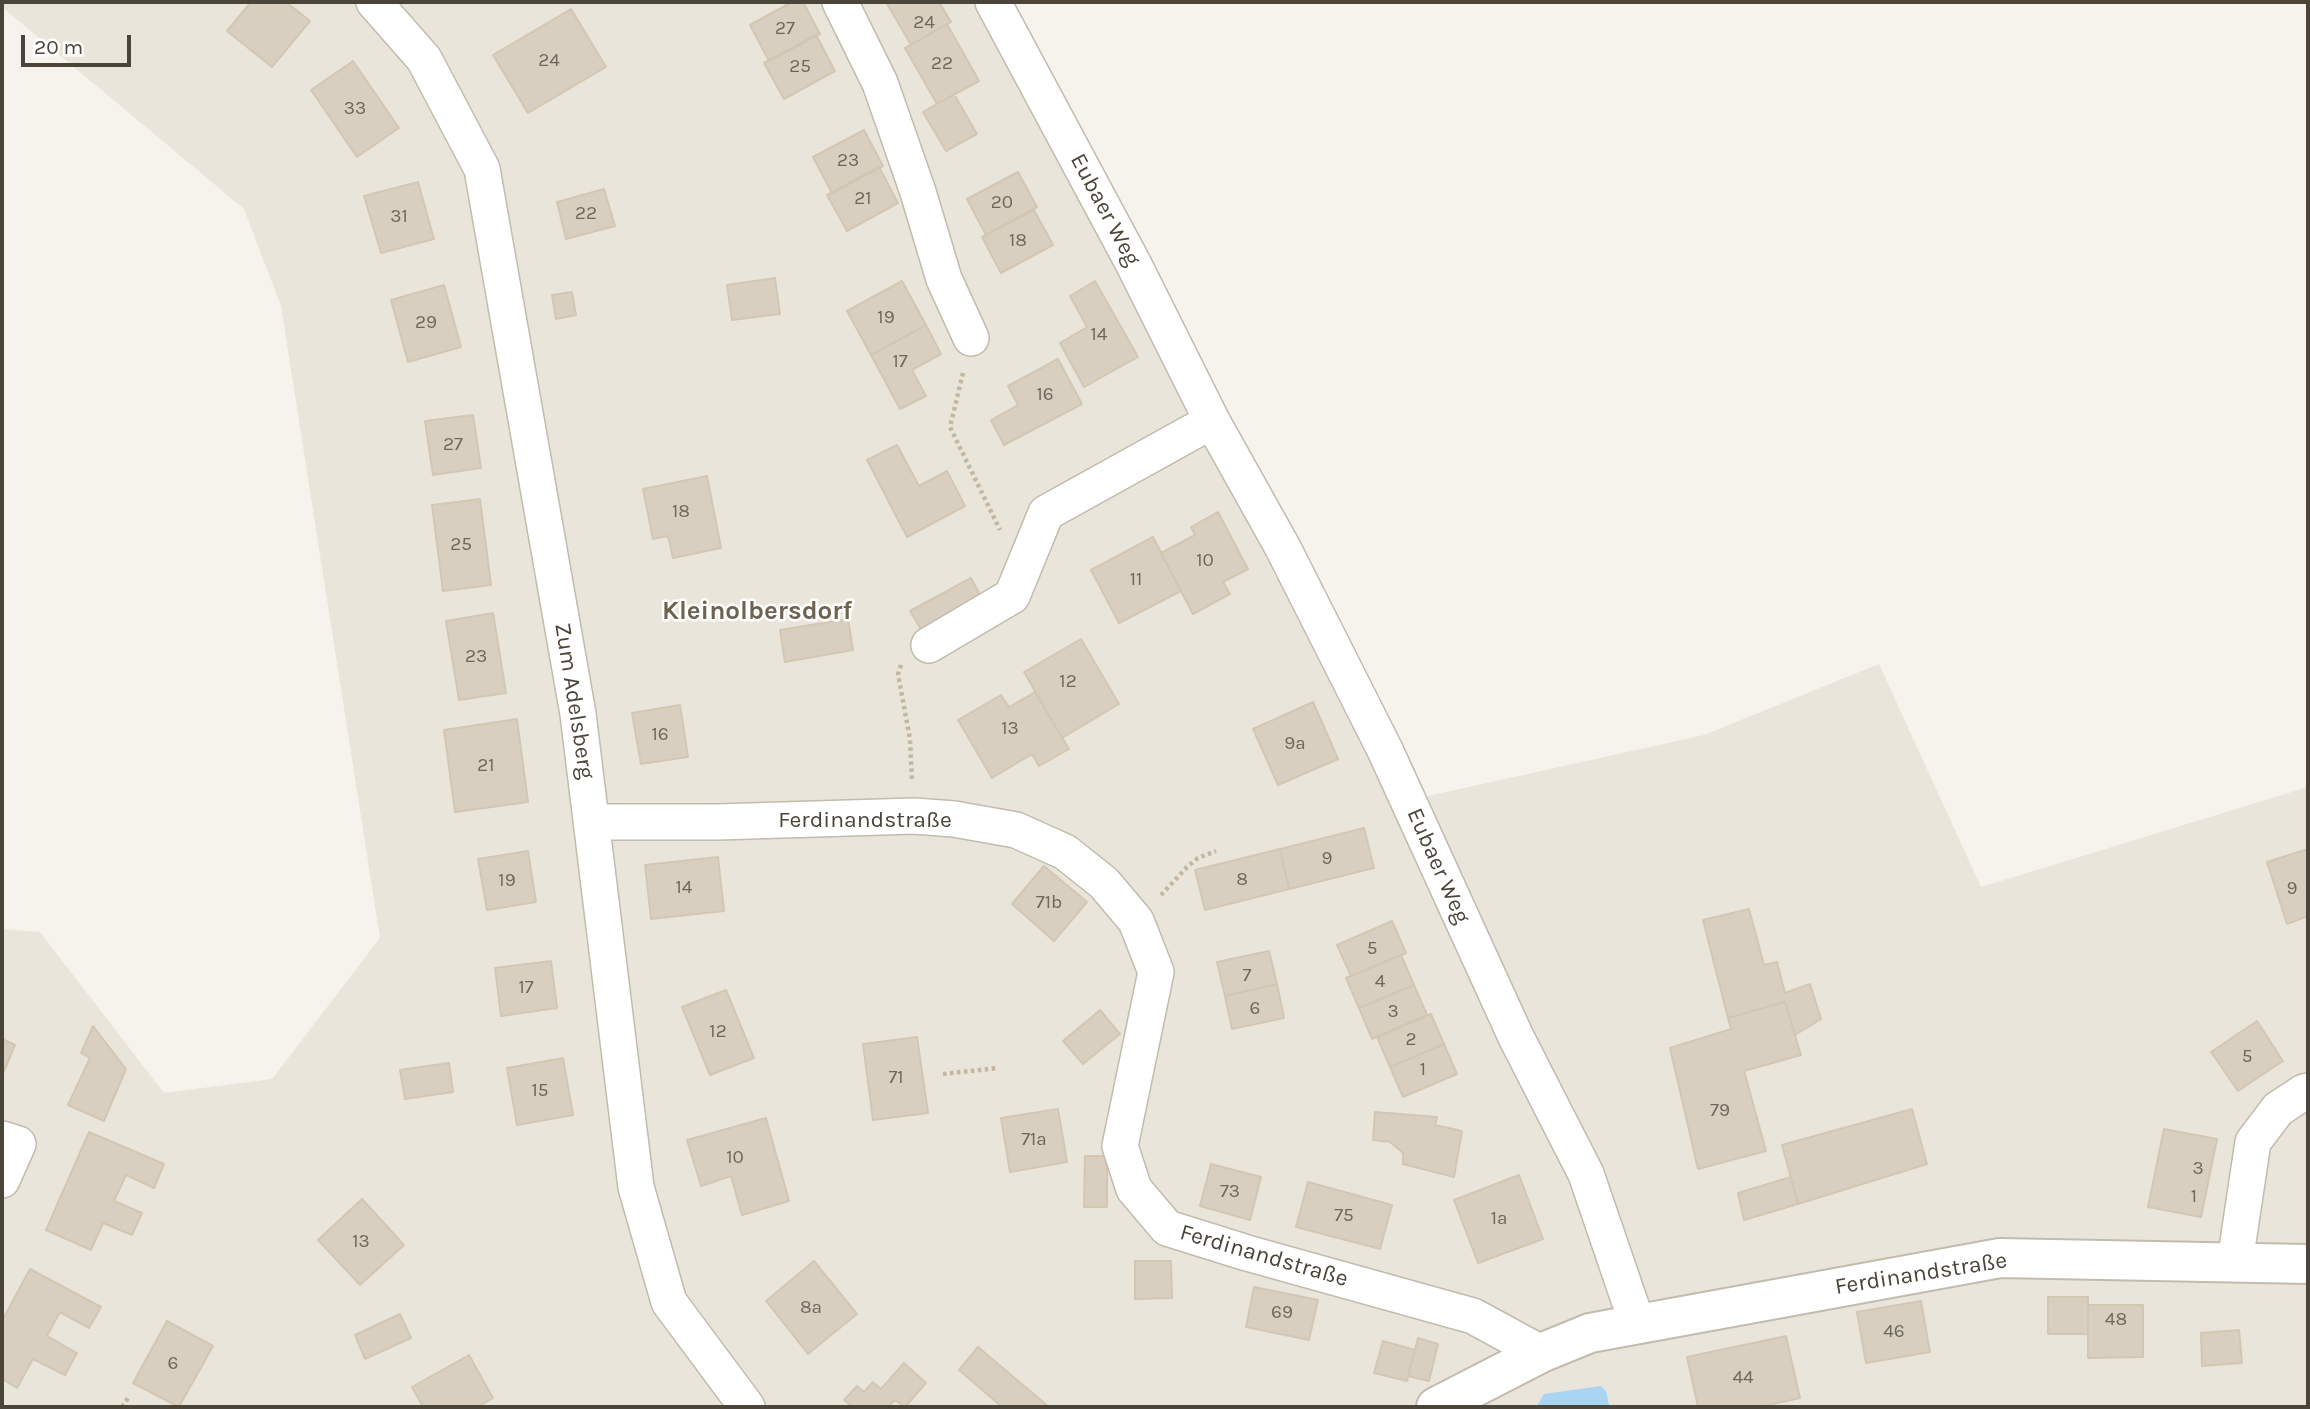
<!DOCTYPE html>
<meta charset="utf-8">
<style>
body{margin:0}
#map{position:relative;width:2310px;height:1409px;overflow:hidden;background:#f6f3ec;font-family:Karla,sans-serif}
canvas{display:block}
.frame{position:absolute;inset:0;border:4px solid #4b4439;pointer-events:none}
.scale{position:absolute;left:21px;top:35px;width:110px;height:32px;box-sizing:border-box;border:4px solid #4b4439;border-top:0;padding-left:9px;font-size:21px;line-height:24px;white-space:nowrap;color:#4b4439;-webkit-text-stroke:5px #fff;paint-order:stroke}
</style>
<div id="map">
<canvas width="2310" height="1409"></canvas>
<div class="frame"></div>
<div class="scale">20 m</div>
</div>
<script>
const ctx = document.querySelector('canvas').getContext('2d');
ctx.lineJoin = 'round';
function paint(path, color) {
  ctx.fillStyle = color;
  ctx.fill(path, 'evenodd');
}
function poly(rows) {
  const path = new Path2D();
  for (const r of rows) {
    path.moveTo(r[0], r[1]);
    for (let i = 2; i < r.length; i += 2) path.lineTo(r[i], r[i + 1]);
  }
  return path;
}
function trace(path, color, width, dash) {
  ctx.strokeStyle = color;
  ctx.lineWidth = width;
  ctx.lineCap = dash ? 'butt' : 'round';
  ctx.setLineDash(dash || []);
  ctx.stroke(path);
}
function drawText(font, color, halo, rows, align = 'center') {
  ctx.font = font + ' Karla,sans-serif';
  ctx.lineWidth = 5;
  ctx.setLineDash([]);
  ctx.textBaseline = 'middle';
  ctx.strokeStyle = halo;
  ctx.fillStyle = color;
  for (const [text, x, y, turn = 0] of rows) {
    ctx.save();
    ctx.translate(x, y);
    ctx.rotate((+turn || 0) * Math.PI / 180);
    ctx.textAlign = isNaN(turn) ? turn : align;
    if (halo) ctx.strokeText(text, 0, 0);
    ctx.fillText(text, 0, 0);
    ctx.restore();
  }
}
paint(poly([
 [2,2,1002,2,1419,798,1704,735,1879,664,1981,887,2308,787,2308,1407,2,1407,2,929,40,932,164,1093,272,1079,380,938,281,306,244,209,2,7]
]), '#eae5da');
paint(poly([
 [1601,1386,1606,1391,1609,1405,1608,1407,1537,1406,1544,1394]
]), '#a9d4f2');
const building = poly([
 [251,2,286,2,310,21,272,67,227,31,251,2],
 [792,2,803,2,820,34,769,61,750,25,792,2],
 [886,2,939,2,951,22,911,45,886,2],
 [571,9,606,67,528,113,493,55,571,9],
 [947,24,979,81,937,104,905,48,947,24],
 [816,35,835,71,784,99,764,63,816,35],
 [353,61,399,128,357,157,311,90,353,61],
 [954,94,977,134,946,151,923,112,954,94],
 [864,130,883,166,832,193,813,157,864,130],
 [879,167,898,203,847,231,827,195,879,167],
 [1018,172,1037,207,986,235,967,199,1018,172],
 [418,182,434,239,381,253,364,196,418,182],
 [604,189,615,226,566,239,557,202,604,189],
 [1034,210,1053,245,1001,273,982,237,1034,210],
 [775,278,780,314,732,320,727,285,775,278],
 [902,281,926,325,871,355,847,311,902,281],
 [1095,281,1138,357,1084,387,1060,343,1087,327,1070,296,1095,281],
 [444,285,461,347,408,362,391,300,444,285],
 [572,292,576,315,556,319,552,295,572,292],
 [926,325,941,354,912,370,926,396,900,409,871,355,926,325],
 [1058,359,1082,404,1004,445,991,420,1018,405,1008,386,1058,359],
 [473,415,481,468,433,475,425,421,473,415],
 [897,445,919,486,947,471,965,506,907,537,867,460,897,445],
 [707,476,721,548,673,558,668,536,653,539,643,489,707,476],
 [480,499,491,585,443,591,432,505,480,499],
 [1218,512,1248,569,1223,582,1230,594,1193,614,1161,553,1195,535,1191,527,1218,512],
 [1153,537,1181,591,1119,623,1091,570,1153,537],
 [971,578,982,599,922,631,910,611,971,578],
 [493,613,506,693,459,700,446,621,493,613],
 [848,619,853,650,785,662,780,630,848,619],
 [1081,639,1119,704,1062,738,1024,672,1081,639],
 [1035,692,1069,749,1039,766,1032,754,992,778,958,720,1001,695,1009,707,1035,692],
 [1313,702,1338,759,1278,785,1253,729,1313,702],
 [680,705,688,757,641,764,632,713,680,705],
 [517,719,528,802,455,812,444,730,517,719],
 [1364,828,1374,868,1289,889,1280,849,1364,828],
 [1280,849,1289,889,1205,910,1195,870,1280,849],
 [2308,849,2308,916,2287,924,2267,862,2308,849],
 [528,851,536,902,487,910,478,859,528,851],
 [718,857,724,911,651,919,645,865,718,857],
 [1044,866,1087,902,1054,941,1012,904,1044,866],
 [1749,909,1764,965,1777,962,1785,993,1810,984,1821,1019,1795,1035,1785,1002,1728,1018,1703,920,1749,909],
 [1392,921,1406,953,1351,976,1337,945,1392,921],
 [1269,951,1277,984,1225,996,1217,962,1269,951],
 [1401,955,1414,985,1359,1008,1346,978,1401,955],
 [551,961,557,1008,501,1016,495,968,551,961],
 [1277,984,1284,1018,1232,1029,1225,996,1277,984],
 [1414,985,1427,1015,1372,1039,1359,1008,1414,985],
 [726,990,754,1058,710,1075,682,1007,726,990],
 [1785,1002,1801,1055,1744,1071,1766,1151,1698,1169,1670,1048,1731,1029,1728,1018,1785,1002],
 [1100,1010,1120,1034,1083,1064,1063,1041,1100,1010],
 [1431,1014,1444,1044,1390,1067,1377,1037,1431,1014],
 [2257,1021,2283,1061,2238,1091,2211,1052,2257,1021],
 [93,1026,126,1069,104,1121,68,1105,90,1058,81,1053,93,1026],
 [917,1037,928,1113,873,1120,863,1044,917,1037],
 [2,1039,15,1045,2,1076,2,1039],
 [1444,1044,1457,1074,1403,1097,1390,1067,1444,1044],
 [563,1058,573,1115,517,1125,507,1068,563,1058],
 [449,1063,453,1092,405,1099,400,1070,449,1063],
 [1058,1109,1067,1162,1010,1172,1001,1118,1058,1109],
 [1912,1109,1927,1164,1798,1204,1782,1145,1912,1109],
 [1375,1112,1437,1117,1435,1125,1462,1131,1454,1177,1403,1164,1403,1153,1390,1142,1373,1140,1375,1112],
 [766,1118,789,1201,742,1215,731,1176,701,1186,687,1140,766,1118],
 [2164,1129,2217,1139,2201,1217,2148,1207,2164,1129],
 [89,1132,164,1164,154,1188,126,1175,114,1201,142,1213,132,1235,103,1223,91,1250,46,1230,89,1132],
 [1085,1156,1107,1156,1107,1207,1084,1207,1085,1156],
 [1211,1164,1261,1177,1250,1220,1200,1206,1211,1164],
 [1519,1175,1543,1239,1478,1263,1454,1200,1519,1175],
 [1791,1177,1798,1204,1744,1220,1738,1193,1791,1177],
 [1308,1182,1392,1205,1380,1249,1296,1227,1308,1182],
 [362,1199,404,1245,360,1285,318,1240,362,1199],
 [814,1261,857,1314,808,1354,766,1301,814,1261],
 [1135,1261,1171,1261,1172,1298,1135,1299,1135,1261],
 [30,1269,101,1307,89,1328,60,1312,47,1336,77,1353,65,1375,33,1359,17,1388,2,1379,2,1321,30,1269],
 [1254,1287,1318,1300,1309,1340,1246,1327,1254,1287],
 [2048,1297,2088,1297,2088,1334,2048,1334,2048,1297],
 [1921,1301,1930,1352,1866,1363,1857,1312,1921,1301],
 [2088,1305,2143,1305,2143,1357,2088,1358,2088,1305],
 [400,1314,411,1338,365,1359,355,1335,400,1314],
 [167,1321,213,1346,179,1407,133,1383,167,1321],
 [2239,1330,2242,1363,2202,1366,2201,1333,2239,1330],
 [1786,1336,1800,1398,1759,1407,1698,1407,1687,1357,1786,1336],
 [1418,1338,1438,1344,1429,1381,1408,1376,1418,1338],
 [1383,1341,1415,1350,1407,1381,1374,1373,1383,1341],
 [978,1347,1049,1407,1002,1407,959,1370,978,1347],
 [469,1355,493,1398,477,1407,423,1407,412,1387,469,1355],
 [904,1363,926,1383,905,1407,895,1400,888,1407,853,1407,844,1400,857,1386,864,1392,873,1382,881,1389,904,1363]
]);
paint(building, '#d8cfc1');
trace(building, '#d3c7b4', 2);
const minor = poly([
 [374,2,424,59,482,169,578,714,636,1187,669,1302,747,1407],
 [840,2,880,83,918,192,944,279,971,338],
 [993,2,1133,263,1212,421,1283,548,1385,750,1516,1037,1586,1174,1637,1323],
 [929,645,1012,596,1046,513,1212,421],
 [591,822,717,822,914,816,954,819,1016,830,1065,852,1104,883,1136,921,1156,972,1120,1146,1134,1189,1167,1228,1247,1253,1473,1316,1541,1353],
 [2,1139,18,1144,2,1180],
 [2235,1262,2253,1142,2278,1109,2304,1092,2308,1091]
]);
const tertiary = poly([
 [1436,1407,1541,1353,1590,1333,2000,1258,2308,1264]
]);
trace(minor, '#c2bbae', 38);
trace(tertiary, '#c2bbae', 42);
trace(poly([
 [963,373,950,427,1000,530],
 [901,665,898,674,910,739,912,780],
 [1161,895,1187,867,1198,858,1216,851],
 [943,1074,998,1068],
 [122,1407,128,1398]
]), '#c4b79f', 4.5, [3.5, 3.5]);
trace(minor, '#fff', 35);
trace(tertiary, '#fff', 38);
drawText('19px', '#6e675b', null, [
 ["24",924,23],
 ["27",785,29],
 ["24",549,61],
 ["22",942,64],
 ["25",800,67],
 ["33",355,109],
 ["23",848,161],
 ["21",863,199],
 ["20",1002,203],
 ["22",586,214],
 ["31",399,217],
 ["18",1018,241],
 ["19",886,318],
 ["29",426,323],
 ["14",1099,335],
 ["17",900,362],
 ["16",1045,395],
 ["27",453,445],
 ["18",681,512],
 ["25",461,545],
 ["10",1205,561],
 ["11",1136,580],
 ["23",476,657],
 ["12",1068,682],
 ["13",1010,729],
 ["16",660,735],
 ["9a",1295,744],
 ["21",486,766],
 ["9",1327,859],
 ["8",1242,880],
 ["19",507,881],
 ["14",684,888],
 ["9",2292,889],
 ["71b",1049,903],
 ["5",1372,949],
 ["7",1247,976],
 ["4",1380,982],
 ["17",526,988],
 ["6",1255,1009],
 ["3",1393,1012],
 ["12",718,1032],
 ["2",1411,1040],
 ["5",2247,1057],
 ["1",1423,1070],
 ["71",896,1078],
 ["15",540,1091],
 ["79",1720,1111],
 ["71a",1034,1140],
 ["10",735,1158],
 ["3",2198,1169],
 ["73",1230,1192],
 ["1",2194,1197],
 ["75",1344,1216],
 ["1a",1499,1219],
 ["13",361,1242],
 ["8a",811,1308],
 ["69",1282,1313],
 ["48",2116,1320],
 ["46",1894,1332],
 ["6",173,1364],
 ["44",1743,1378]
]);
drawText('23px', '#4b4439', '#fff', [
 ["Eubaer Weg",1105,210,62],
 ["Zum Adelsberg",574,701,81],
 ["Ferdinandstraße",865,820],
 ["Eubaer Weg",1438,866,66],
 ["Ferdinandstraße",1264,1256,16],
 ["Ferdinandstraße",1921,1274,-9]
]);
drawText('bold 26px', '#6e6250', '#fff', [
 ["Kleinolbersdorf",757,612]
]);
</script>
